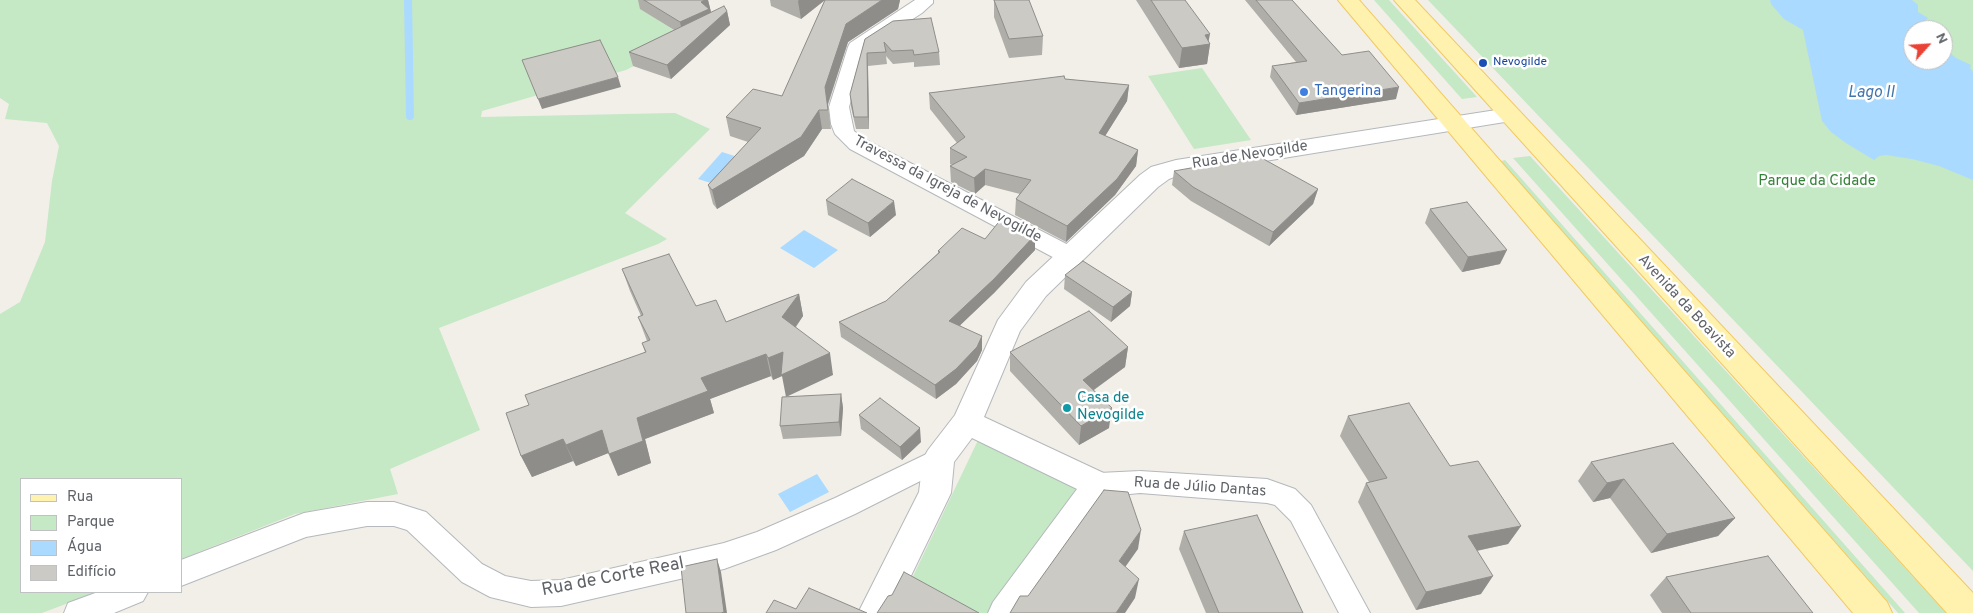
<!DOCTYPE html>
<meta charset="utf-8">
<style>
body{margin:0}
#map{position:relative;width:1973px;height:613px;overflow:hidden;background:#f1efe8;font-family:Overpass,sans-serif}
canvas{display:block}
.legend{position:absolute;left:20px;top:478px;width:162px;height:115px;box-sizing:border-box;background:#fff;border:1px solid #bfc1c3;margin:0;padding:6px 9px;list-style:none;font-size:15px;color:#5f6368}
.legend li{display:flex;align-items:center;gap:10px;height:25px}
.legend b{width:25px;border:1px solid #bfc1c3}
.north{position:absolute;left:1903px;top:20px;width:50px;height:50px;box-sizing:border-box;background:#fff;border:1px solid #bfc1c3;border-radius:50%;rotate:64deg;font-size:14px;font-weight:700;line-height:20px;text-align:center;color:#5f6368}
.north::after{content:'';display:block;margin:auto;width:18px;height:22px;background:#ea4335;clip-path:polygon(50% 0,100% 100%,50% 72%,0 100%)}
</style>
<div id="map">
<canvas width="1973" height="613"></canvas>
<ul class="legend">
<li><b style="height:6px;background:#fff2af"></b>Rua</li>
<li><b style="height:14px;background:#c5e8c5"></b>Parque</li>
<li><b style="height:14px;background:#aadaff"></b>Água</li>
<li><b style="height:14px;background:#cccac5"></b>Edifício</li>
</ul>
<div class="north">N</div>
</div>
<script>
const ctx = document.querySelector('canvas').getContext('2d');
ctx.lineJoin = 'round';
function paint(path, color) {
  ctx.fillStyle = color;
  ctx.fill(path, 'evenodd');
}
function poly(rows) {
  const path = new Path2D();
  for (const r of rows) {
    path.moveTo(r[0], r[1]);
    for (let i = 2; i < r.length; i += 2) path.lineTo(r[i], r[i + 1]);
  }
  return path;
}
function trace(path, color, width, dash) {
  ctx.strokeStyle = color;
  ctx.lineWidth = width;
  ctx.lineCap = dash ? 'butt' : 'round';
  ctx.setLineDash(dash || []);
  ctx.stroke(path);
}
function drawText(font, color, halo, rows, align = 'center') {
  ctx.font = font + ' Overpass,sans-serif';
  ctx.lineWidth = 5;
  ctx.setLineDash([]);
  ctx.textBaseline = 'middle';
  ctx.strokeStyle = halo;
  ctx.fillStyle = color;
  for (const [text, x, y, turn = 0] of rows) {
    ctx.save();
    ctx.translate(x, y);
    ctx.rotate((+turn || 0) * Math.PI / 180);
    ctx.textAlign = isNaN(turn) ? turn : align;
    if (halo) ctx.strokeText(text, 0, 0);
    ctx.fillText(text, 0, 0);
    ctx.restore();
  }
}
paint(poly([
 [0,0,661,0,641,9,687,39,626,70,482,111,481,117,675,113,710,129,625,213,667,239,658,244,439,328,480,430,390,469,398,494,295,514,181,559,181,479,21,479,21,592,97,592,42,613,0,613,0,314,20,302,45,242,52,181,59,146,47,123,5,119,9,104,0,98],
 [1374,0,1389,0,1477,97,1462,99],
 [1428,0,1973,0,1973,571],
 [1913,30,1943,30,1943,60,1913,60],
 [1202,68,1251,140,1194,149,1148,76],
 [1530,156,1946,613,1919,613,1513,158],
 [1505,160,1905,613,1898,613,1501,161],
 [981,434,1085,485,993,613,946,613,906,591]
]), '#c5e8c5');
paint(poly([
 [1770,0,1912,0,1918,5,1918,12,1928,18,1925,21,1933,30,1913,30,1913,60,1943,60,1943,47,1956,58,1971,65,1970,68,1973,72,1973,180,1939,166,1912,159,1886,155,1879,156,1874,160,1846,143,1831,132,1822,121,1803,30,1784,19,1771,4],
 [722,152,747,160,714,184,698,179],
 [804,230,838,250,814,268,780,248],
 [817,474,829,492,790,512,778,494]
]), '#aadaff');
trace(poly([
 [408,0,410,116]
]), '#aadaff', 8);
const minor = poly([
 [915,0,933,0,933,3,922,13,865,50,849,107,854,131,864,139,1078,250,1081,256,1078,262,1070,264,1062,262,850,149,835,134,831,124,829,107,848,47,850,43,915,0],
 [939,448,948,451,952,459,948,467,855,514,776,550,724,569,561,606,531,607,490,597,462,582,407,530,394,526,367,526,306,537,181,586,181,560,304,513,367,502,394,502,426,512,482,564,505,576,531,581,561,580,724,543,757,532,835,498,939,448],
 [1140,471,1267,479,1295,489,1311,505,1370,613,1339,613,1291,521,1275,505,1267,503,1140,493,1099,497,1089,493,1085,485,1089,477,1099,473,1140,471],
 [98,592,148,592,143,601,114,613,64,613,68,603,98,592]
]);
const tertiary = poly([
 [1509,108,1517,110,1521,115,1517,120,1179,175,1169,179,1158,187,1046,296,1020,331,984,417,1110,476,1115,485,1110,494,1025,613,988,613,993,602,1077,489,972,438,954,462,951,493,893,613,858,613,919,492,923,459,928,450,955,415,998,320,1026,282,1140,175,1151,167,1176,160,1509,108]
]);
const primary = poly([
 [1338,0,1359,0,1887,602,1892,613,1853,613,1338,0],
 [1394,0,1415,0,1973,593,1973,613,1947,613,1394,0]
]);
trace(minor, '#b5b8bc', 2);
trace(tertiary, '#b5b8bc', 2);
trace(primary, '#f2c960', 2);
paint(minor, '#fff');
paint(tertiary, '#fff');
paint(primary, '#fff2af');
paint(poly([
 [638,0,708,0,711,12,727,11,730,25,671,79,633,66,629,52,674,30,640,9],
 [770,0,825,0,801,19,771,6],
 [825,0,900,0,898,9,848,42,828,105,831,129,822,129,804,156,717,209,713,204,708,185,748,142,730,136,726,117,782,96],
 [994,0,1043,36,1042,55,1009,58,994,17],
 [1136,0,1185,0,1210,44,1207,64,1179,68],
 [1245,0,1292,0,1342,55,1396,99,1296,115,1270,77,1272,66,1296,62],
 [865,39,939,52,940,65,914,67,914,62,893,64,886,56,887,64,868,66,869,129,856,129,851,107,850,94],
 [1065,79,1129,85,1127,101,1105,136,1138,150,1136,166,1115,195,1066,242,1015,215,1016,199,1020,194,985,185,975,194,951,182,950,166,952,165,950,164,950,148,957,143,930,109,929,93],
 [1174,171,1318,189,1313,204,1269,246,1191,201,1172,185],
 [826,200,896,215,870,237,828,215],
 [1430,209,1500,264,1462,272,1425,223],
 [985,239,1035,250,994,293,960,325,982,350,977,361,956,384,936,399,841,337,839,322,886,301,938,253,938,251],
 [622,269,726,322,799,294,803,316,796,327,833,375,782,376,773,380,771,376,710,399,714,413,645,439,651,463,618,476,608,453,576,466,573,461,532,477,521,456,529,405,645,352,642,343,647,341,638,317,641,316,630,291],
 [1065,275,1132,292,1130,306,1111,322,1064,289],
 [1128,347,1125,367,1094,390,1109,428,1079,445,1010,371,1010,352],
 [841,394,843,408,841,436,783,439,780,426],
 [859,415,921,442,902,460,861,429],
 [1348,416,1450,466,1521,526,1508,544,1477,551,1481,594,1416,610,1358,502,1366,483,1369,482,1340,436],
 [1591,462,1735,518,1718,536,1651,553,1610,498,1593,502,1578,481],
 [1184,531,1303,613,1206,613,1179,549],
 [1666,577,1813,613,1662,613,1650,595]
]), '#afaea9');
paint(poly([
 [705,0,708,0,711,12,683,36,680,22,701,2],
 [799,0,825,0,801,19,798,1],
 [882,0,900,0,898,9,848,42,827,106,825,87,846,24],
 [727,11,730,25,671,79,667,65],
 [1210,34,1208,44,1210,44,1207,64,1179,68,1182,48,1205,35],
 [867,53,868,66,869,129,868,117],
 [618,77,621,87,542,109,538,99],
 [1129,85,1127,101,1097,149,1099,133],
 [1399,87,1396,99,1296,115,1299,103],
 [819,110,822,129,804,156,717,209,712,190],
 [1138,150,1136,166,1115,195,1066,242,1067,226],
 [985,169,985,185,975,194,974,178],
 [1318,189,1313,204,1269,246,1273,232],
 [894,201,896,215,870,237,868,223],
 [1035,235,1035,250,994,293,950,335,949,321],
 [1507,250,1500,264,1462,272,1468,257],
 [1132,292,1130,306,1111,322,1113,307],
 [799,294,803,316,787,339,782,317],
 [982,336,982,350,977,361,956,384,936,399,935,385],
 [1128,347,1125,367,1081,399,1083,380],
 [783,352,830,353,833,375,786,397,782,376,773,380,768,358],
 [766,354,771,376,710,399,714,413,645,439,651,463,618,476,609,454,637,418,701,378],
 [841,394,843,408,841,436,839,422],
 [1112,408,1109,428,1079,445,1081,426],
 [920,428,921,442,902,460,900,447],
 [602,430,611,452,576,466,566,445],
 [563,439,573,461,532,477,521,456],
 [1624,479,1610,498,1593,502,1607,483],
 [1735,518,1718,536,1651,553,1667,534],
 [1521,526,1508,544,1456,555,1468,536],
 [1141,530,1138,549,1116,580,1119,561],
 [717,559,721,572,727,613,721,613],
 [1493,576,1481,594,1416,610,1426,592],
 [1139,579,1135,598,1125,613,1116,613]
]), '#8f8d8a');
const building = poly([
 [644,0,705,0,701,2,709,9,680,22,644,0],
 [825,0,882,0,846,24,825,87,828,110,819,110,801,137,712,190,708,185,761,128,726,117,753,89,782,96,825,0],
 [994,0,1029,0,1043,36,1009,39,994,0],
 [1151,0,1185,0,1210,34,1205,35,1210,44,1182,48,1151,0],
 [1256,0,1292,0,1342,55,1369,51,1399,87,1299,103,1272,66,1307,61,1256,0],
 [724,6,727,11,667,65,629,52,724,6],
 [931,18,939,52,914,55,913,50,892,51,884,42,886,52,867,53,868,117,854,117,850,94,865,39,893,21,931,18],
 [600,40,618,77,538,99,522,60,600,40],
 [1064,76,1065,79,1129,85,1099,133,1138,150,1117,179,1067,226,1016,199,1031,180,985,169,974,178,950,166,967,157,950,148,965,137,929,93,1064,76],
 [1258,156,1318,189,1273,232,1193,187,1174,171,1258,156],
 [852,179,894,201,868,223,826,200,852,179],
 [1467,202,1507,250,1468,257,1430,209,1467,202],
 [1002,218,1035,235,994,279,949,321,982,336,977,347,956,369,935,385,839,322,886,301,940,252,938,251,962,228,985,239,1002,218],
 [669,254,696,306,716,300,726,322,799,294,782,317,830,353,781,375,783,352,768,358,766,354,701,378,708,391,637,418,643,441,609,454,602,430,566,445,563,439,521,456,506,413,529,405,525,395,646,352,642,343,650,340,638,317,643,315,622,269,669,254],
 [1083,261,1132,292,1113,307,1065,275,1083,261],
 [1089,311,1128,347,1083,380,1112,408,1081,426,1010,352,1089,311],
 [841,394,839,422,780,426,782,397,841,394],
 [880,398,920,428,900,447,859,415,880,398],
 [1409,403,1450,466,1478,461,1521,526,1468,536,1493,576,1426,592,1366,483,1387,478,1348,416,1409,403],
 [1673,443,1735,518,1667,534,1624,479,1607,483,1591,462,1673,443],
 [1104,490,1128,492,1141,530,1119,561,1139,579,1116,613,1010,613,1020,596,1028,596,1104,490],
 [1257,515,1303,613,1219,613,1184,531,1257,515],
 [1768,556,1813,613,1691,613,1666,577,1768,556],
 [717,559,724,612,721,613,686,613,681,567,717,559],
 [904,572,979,613,877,613,888,596,892,595,904,572],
 [809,588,867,613,766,613,774,600,796,609,809,588]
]);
paint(building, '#cccac5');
trace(building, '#8f8d8a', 1);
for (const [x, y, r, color] of [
 [1483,63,5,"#1a4fb4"],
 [1304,92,5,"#3f7fe0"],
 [1067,408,5,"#0f9aa8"]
]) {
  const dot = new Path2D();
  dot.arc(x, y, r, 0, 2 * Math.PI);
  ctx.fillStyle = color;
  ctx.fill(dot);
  trace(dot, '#fff', 2);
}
drawText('12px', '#164399', '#fff', [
 ["Nevogilde",1493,63]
], 'left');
drawText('15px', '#366cbe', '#fff', [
 ["Tangerina",1314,92]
], 'left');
drawText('15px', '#5f6368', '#fff', [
 ["Rua de Nevogilde",1250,156,-9],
 ["Travessa da Igreja de Nevogilde",947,190,28],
 ["Avenida da Boavista",1686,307,47],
 ["Rua de Júlio Dantas",1200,488,4]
]);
drawText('15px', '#348238', '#fff', [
 ["Parque da Cidade",1817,182]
]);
drawText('15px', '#0d838f', '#fff', [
 ["Casa de",1077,399],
 ["Nevogilde",1077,416]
], 'left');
drawText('italic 16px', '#4174aa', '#fff', [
 ["Lago II",1871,94]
]);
drawText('18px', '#5f6368', '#fff', [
 ["Rua de Corte Real",613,578,-11]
]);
</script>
